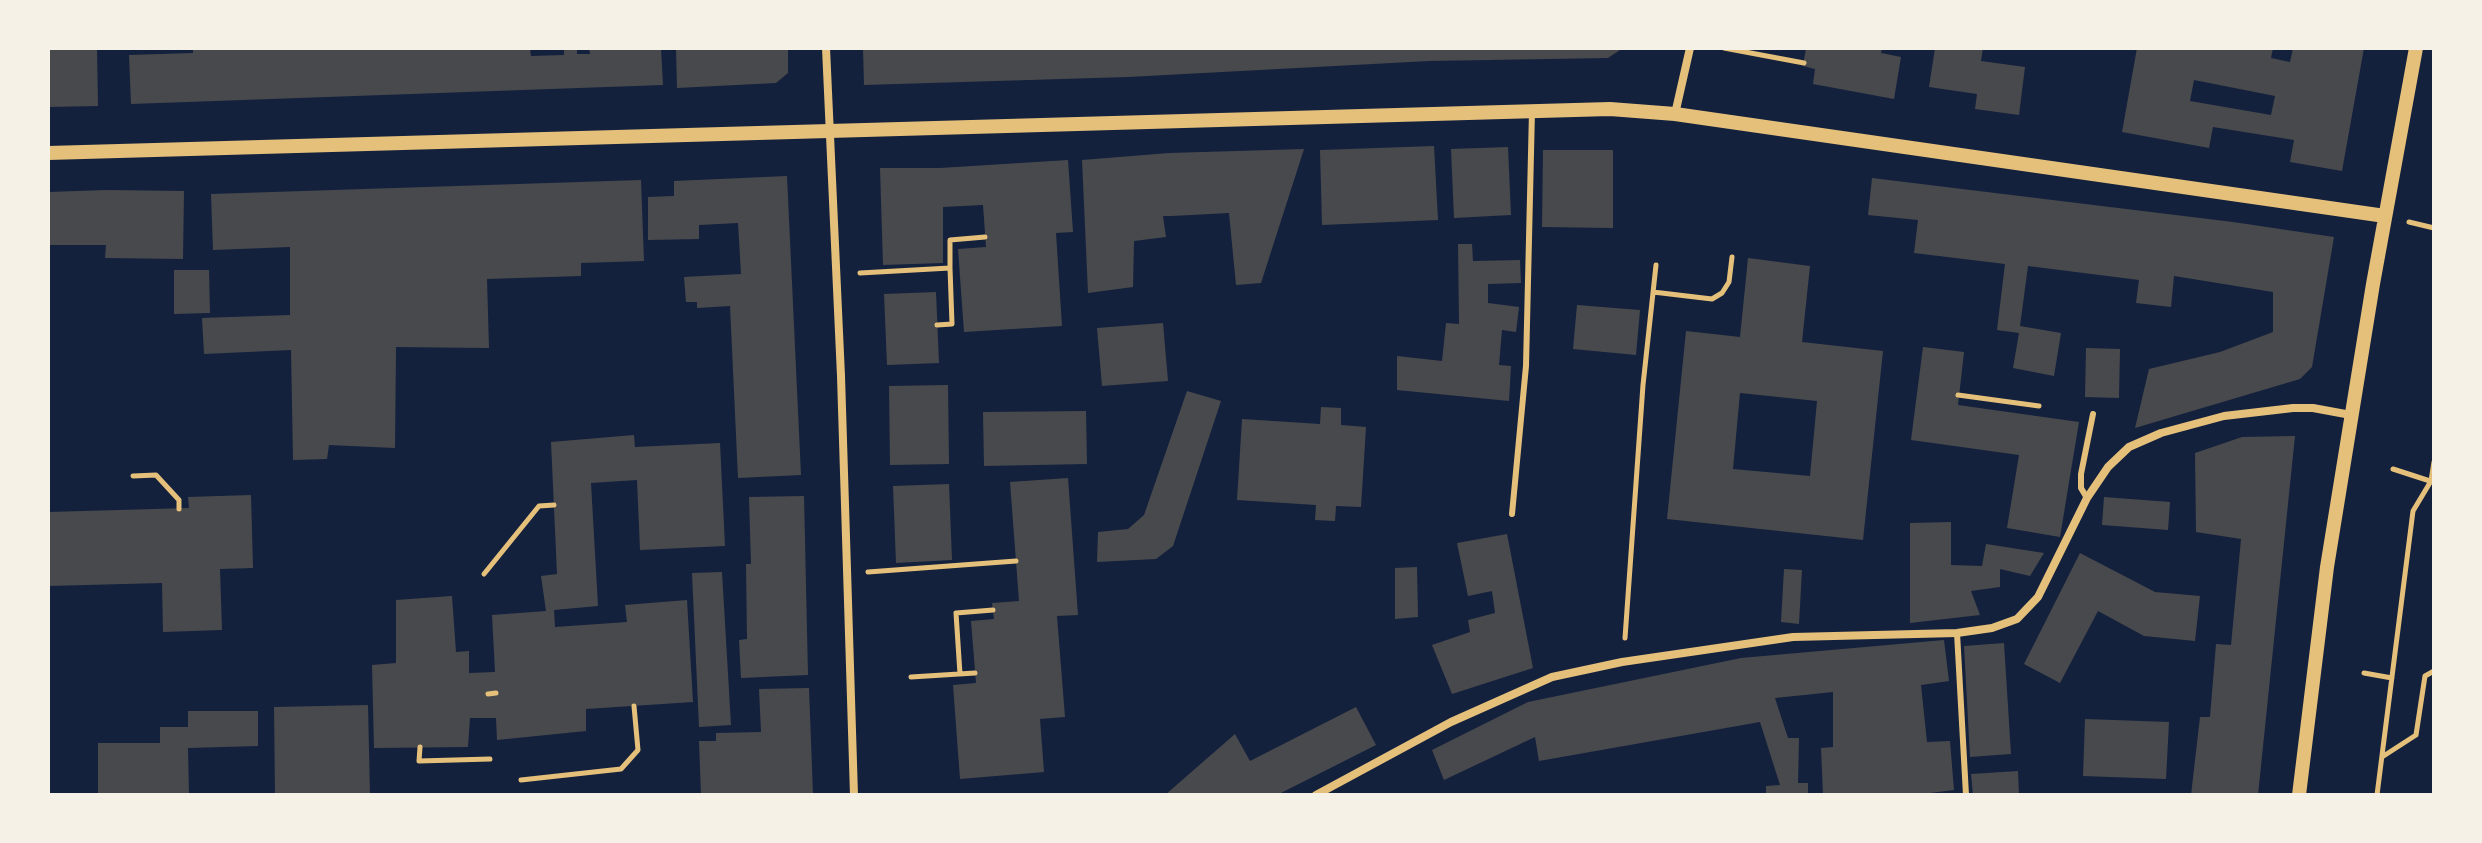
<!DOCTYPE html>
<style>
body{margin:0}
#map{position:relative;width:2482px;height:843px;overflow:hidden;background:#14213d;font-family:"Varela Round",sans-serif}
canvas{display:block}
.frame{position:absolute;inset:0;border:50px solid #f6f1e7;pointer-events:none}
</style>
<div id="map">
<canvas width="2482" height="843"></canvas>
<div class="frame"></div>
</div>
<script>
const ctx = document.querySelector('canvas').getContext('2d');
ctx.lineJoin = 'round';
function paint(path, color) {
  ctx.fillStyle = color;
  ctx.fill(path, 'evenodd');
}
function poly(rows) {
  const path = new Path2D();
  for (const r of rows) {
    path.moveTo(r[0], r[1]);
    for (let i = 2; i < r.length; i += 2) path.lineTo(r[i], r[i + 1]);
  }
  return path;
}
function trace(path, color, width, dash) {
  ctx.strokeStyle = color;
  ctx.lineWidth = width;
  ctx.lineCap = dash ? 'butt' : 'round';
  ctx.setLineDash(dash || []);
  ctx.stroke(path);
}
paint(poly([
 [48,48,97,48,98,106,48,107],
 [193,48,530,48,531,56,564,55,564,48,577,48,577,54,590,54,589,48,661,48,663,85,131,104,129,55,193,53],
 [676,48,788,48,788,73,776,83,677,88],
 [863,48,1623,48,1608,58,1429,61,1128,77,864,85],
 [1806,48,1882,48,1881,53,1901,57,1894,99,1813,84,1815,69,1803,66],
 [1935,48,1983,48,1981,61,2025,67,2019,115,1975,109,1977,94,1929,87],
 [2137,48,2273,48,2271,58,2290,62,2293,48,2364,48,2342,171,2290,162,2294,140,2213,127,2209,148,2122,132],
 [2194,80,2275,96,2271,115,2190,101],
 [1434,146,1438,220,1322,225,1320,150],
 [1508,147,1511,215,1454,218,1451,149],
 [1304,149,1261,283,1236,285,1229,213,1172,216,1163,216,1166,237,1134,241,1133,287,1088,293,1082,160,1169,153],
 [1543,150,1613,150,1613,228,1542,227],
 [1068,160,1073,232,1056,233,1062,326,964,332,958,249,986,247,983,205,943,207,943,263,883,265,880,168,940,168],
 [787,176,801,475,738,478,730,306,697,308,697,302,686,302,684,277,741,274,738,223,699,225,699,239,648,240,648,197,674,196,674,181],
 [1872,178,2233,222,2334,237,2312,367,2300,379,2135,428,2149,369,2220,352,2273,332,2273,292,2174,276,2171,307,2136,303,2139,280,2028,266,2020,326,2061,333,2054,376,2013,368,2019,333,1997,330,2005,264,1914,253,1918,220,1868,215],
 [641,180,644,261,581,263,581,276,487,279,489,348,396,347,395,448,329,445,327,459,293,460,291,350,204,354,202,318,290,315,290,247,213,250,211,194],
 [106,190,184,191,183,259,105,258,106,245,48,245,48,192],
 [1458,244,1472,244,1473,261,1520,260,1521,283,1488,284,1488,303,1519,307,1516,332,1502,330,1499,365,1511,366,1509,401,1397,390,1397,356,1442,361,1446,323,1459,324],
 [1748,258,1810,266,1802,342,1883,351,1863,540,1667,519,1686,331,1740,337],
 [1740,393,1817,401,1810,476,1733,469],
 [174,270,209,270,210,313,174,314],
 [936,292,939,363,887,365,884,294],
 [1577,305,1640,310,1636,355,1573,349],
 [1163,323,1168,381,1102,386,1097,328],
 [1923,347,1964,352,1958,405,2079,422,2060,537,2007,528,2019,455,1911,440],
 [2086,348,2120,349,2119,398,2085,397],
 [948,385,949,464,890,465,889,386],
 [1187,391,1221,401,1173,546,1156,559,1097,562,1098,532,1128,529,1144,515],
 [1321,407,1341,408,1341,425,1366,427,1361,507,1336,506,1335,521,1315,520,1316,505,1237,500,1242,419,1320,424],
 [1086,411,1087,464,984,466,983,412],
 [634,435,635,447,720,443,725,546,640,550,637,480,591,483,598,606,554,610,555,627,627,622,625,605,687,600,693,702,586,709,586,731,497,740,496,718,470,718,468,747,374,748,372,665,396,663,396,600,452,596,456,652,469,651,469,673,495,672,492,615,546,611,541,576,557,574,551,442],
 [2295,436,2258,795,2191,795,2200,717,2210,717,2216,644,2231,645,2241,539,2196,532,2195,453,2242,437],
 [1068,478,1078,615,1057,616,1065,717,1040,719,1044,772,960,779,953,685,976,683,971,621,994,619,992,603,1019,601,1010,482],
 [949,484,952,560,896,563,893,486],
 [251,495,253,568,220,569,222,630,163,632,162,583,48,586,48,512,189,508,188,497],
 [804,496,808,675,741,678,739,640,747,639,746,564,751,564,749,497],
 [2104,497,2170,502,2168,530,2102,525],
 [1951,522,1951,565,1982,566,1986,544,2044,553,2030,576,2000,569,2000,587,1971,591,1980,615,1910,623,1910,523],
 [1507,534,1533,668,1452,694,1432,645,1470,632,1468,620,1495,613,1492,591,1468,596,1457,543],
 [2080,553,2155,592,2200,596,2195,641,2144,636,2098,611,2060,683,2024,664],
 [1417,567,1418,617,1395,619,1395,568],
 [1784,569,1802,570,1799,624,1781,622],
 [722,572,731,725,699,727,692,573],
 [1944,640,1949,681,1921,685,1927,742,1950,741,1954,790,1914,795,1823,795,1821,748,1833,747,1833,692,1775,698,1788,738,1799,738,1798,783,1808,783,1808,795,1766,795,1766,786,1780,785,1760,722,1539,761,1535,737,1444,780,1432,750,1528,702,1741,658],
 [2004,643,2011,754,1970,757,1964,646],
 [809,688,813,795,701,795,699,741,716,741,716,733,761,732,759,689],
 [368,705,370,794,275,795,274,707],
 [1356,707,1376,745,1277,795,1165,795,1235,734,1250,761],
 [188,711,258,711,258,746,188,748,189,795,98,795,98,743,160,743,160,727,188,727],
 [2085,719,2169,722,2166,779,2083,776],
 [2018,771,2019,795,1973,795,1971,774]
]), '#48494c');
trace(poly([
 [1724,48,1804,63],
 [2409,222,2434,228],
 [860,273,950,268,950,240,985,237],
 [1653,292,1712,299,1722,293,1729,282,1732,257],
 [937,325,952,324,950,268],
 [1958,395,2039,406],
 [2393,469,2430,481],
 [133,476,156,475,179,500,179,509],
 [868,572,1016,561],
 [484,574,539,506,554,505],
 [1625,638,1643,385,1656,265],
 [2364,673,2392,678],
 [960,674,956,613,993,610],
 [911,677,975,673],
 [488,694,496,693],
 [420,747,419,761,490,759],
 [2382,757,2416,735,2425,676,2434,671],
 [521,780,621,769,638,750,634,706],
 [2377,795,2413,511,2431,481,2434,462]
]), '#e5c07b', 5);
trace(poly([
 [2087,498,2081,488,2081,474,2093,414],
 [1512,514,1526,366,1532,111],
 [1957,633,1966,795]
]), '#e5c07b', 6);
trace(poly([
 [826,48,841,376,854,795],
 [1675,114,1690,48],
 [1316,795,1451,722,1552,677,1622,662,1793,637,1957,633,1992,628,2017,619,2038,597,2087,498,2108,467,2129,447,2161,433,2224,416,2293,408,2313,408,2351,415]
]), '#e5c07b', 8);
trace(poly([
 [48,153,1610,109,1675,114,2385,216],
 [2299,795,2327,567,2373,284,2416,48]
]), '#e5c07b', 14);
</script>
